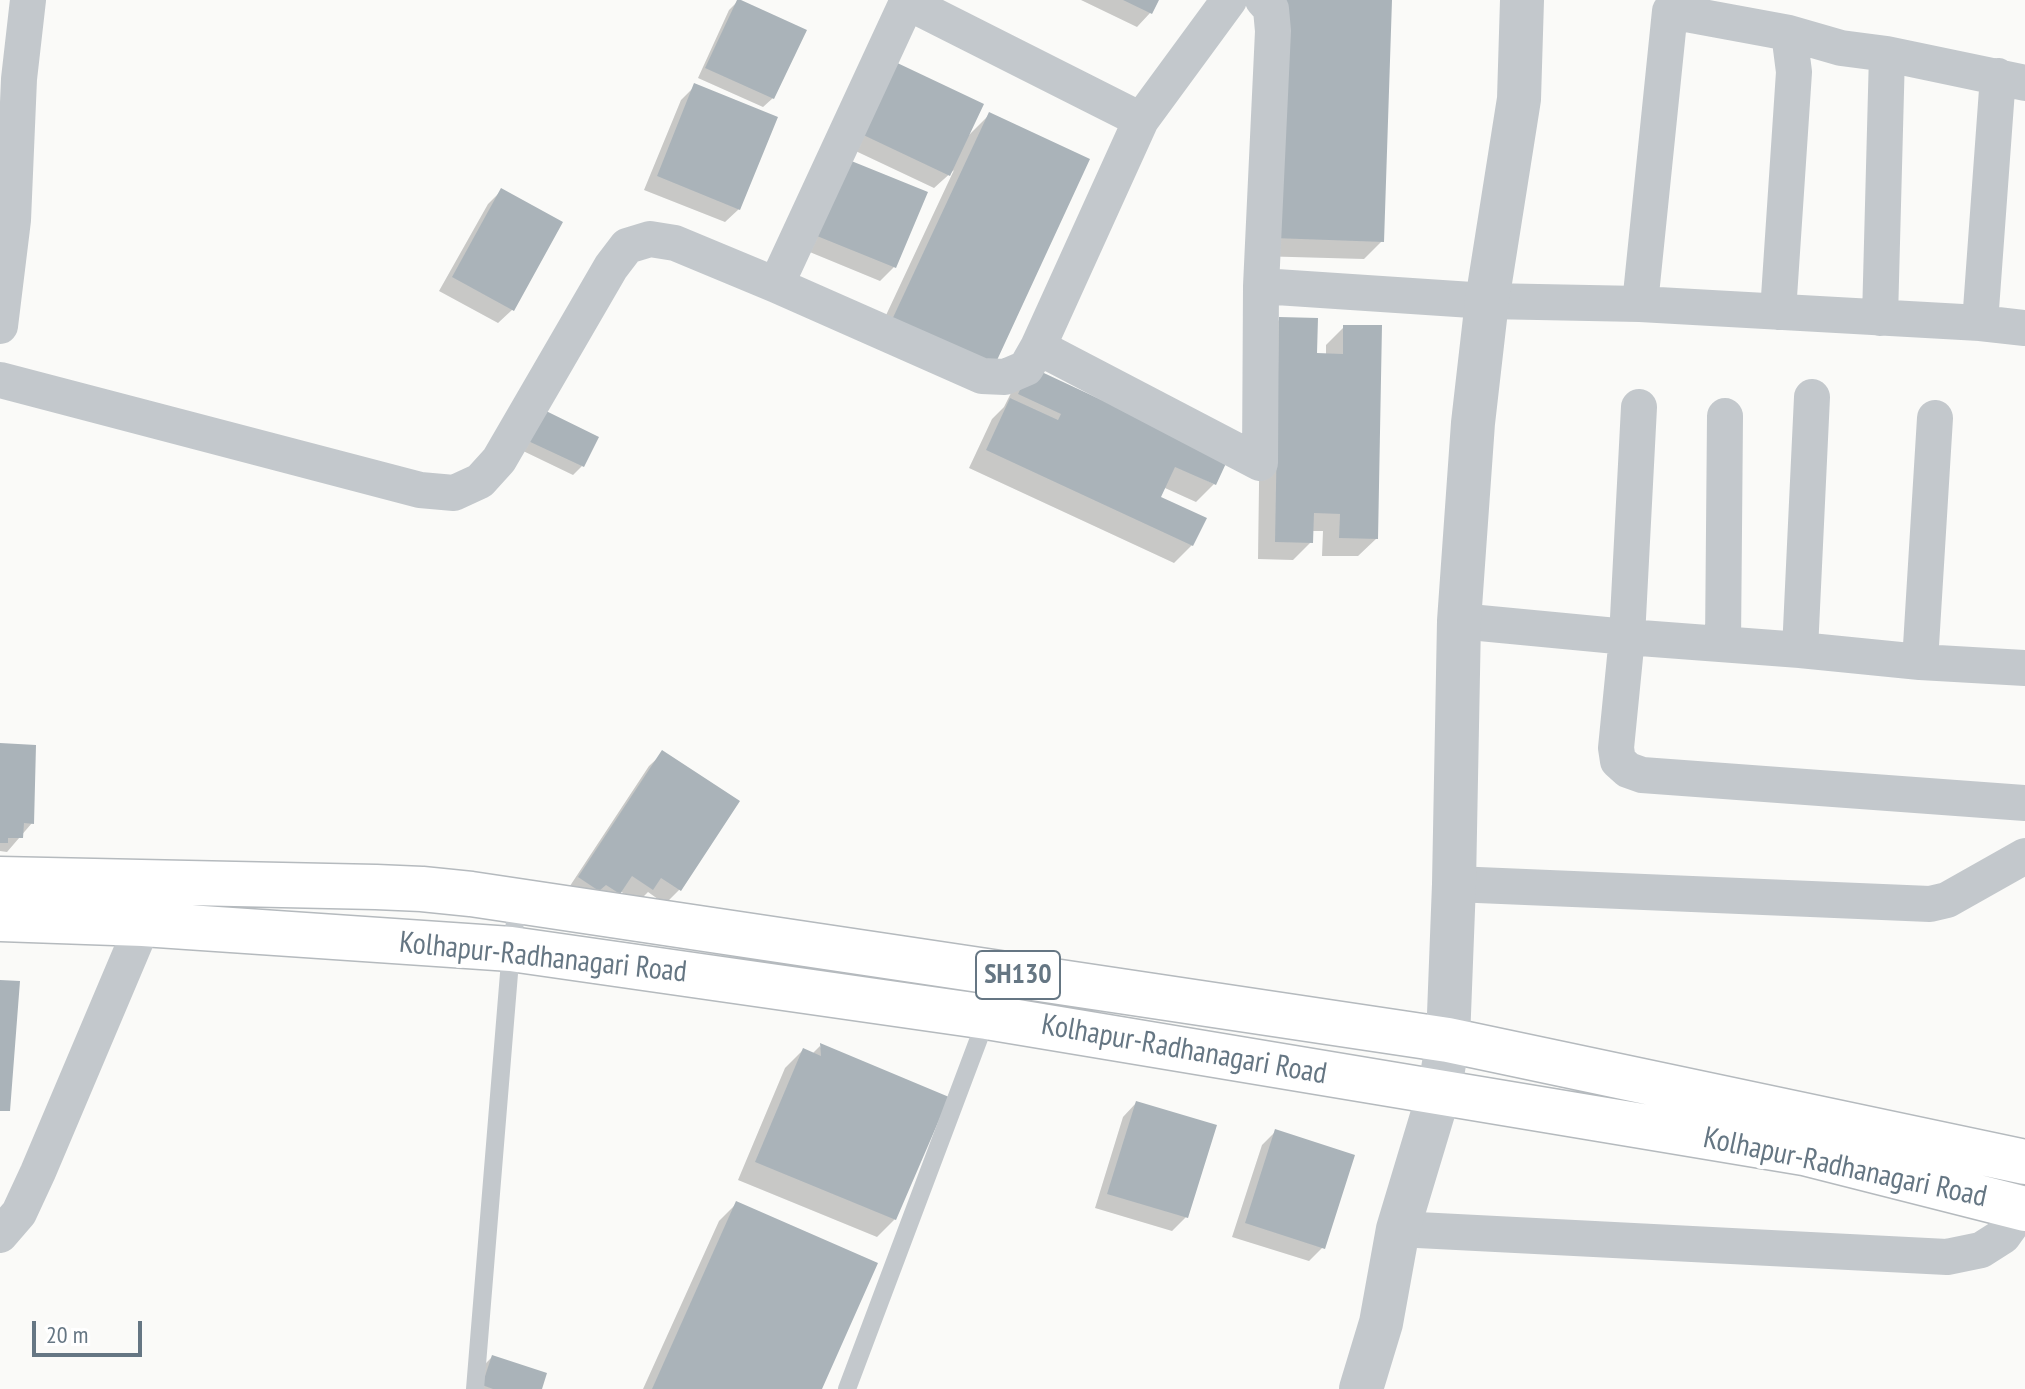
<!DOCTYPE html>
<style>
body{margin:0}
#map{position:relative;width:2025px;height:1389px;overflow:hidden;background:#fafaf8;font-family:"PT Sans Narrow",sans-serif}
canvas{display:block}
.scale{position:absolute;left:32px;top:1321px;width:110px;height:36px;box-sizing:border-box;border:4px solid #657683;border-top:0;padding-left:10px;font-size:24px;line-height:28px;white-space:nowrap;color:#657683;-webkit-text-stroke:6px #fff;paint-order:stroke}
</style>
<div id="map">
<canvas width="2025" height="1389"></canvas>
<div class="scale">20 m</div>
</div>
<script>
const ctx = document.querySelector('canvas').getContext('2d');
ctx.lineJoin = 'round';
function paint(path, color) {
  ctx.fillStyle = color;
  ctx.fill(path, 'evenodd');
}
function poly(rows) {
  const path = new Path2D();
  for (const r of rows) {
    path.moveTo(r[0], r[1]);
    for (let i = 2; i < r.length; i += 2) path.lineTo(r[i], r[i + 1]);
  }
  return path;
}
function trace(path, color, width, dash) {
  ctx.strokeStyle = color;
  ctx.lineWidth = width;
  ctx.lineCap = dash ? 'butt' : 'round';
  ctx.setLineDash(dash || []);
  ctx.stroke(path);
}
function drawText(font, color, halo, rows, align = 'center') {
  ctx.font = font + ' "PT Sans Narrow",sans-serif';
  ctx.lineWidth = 8;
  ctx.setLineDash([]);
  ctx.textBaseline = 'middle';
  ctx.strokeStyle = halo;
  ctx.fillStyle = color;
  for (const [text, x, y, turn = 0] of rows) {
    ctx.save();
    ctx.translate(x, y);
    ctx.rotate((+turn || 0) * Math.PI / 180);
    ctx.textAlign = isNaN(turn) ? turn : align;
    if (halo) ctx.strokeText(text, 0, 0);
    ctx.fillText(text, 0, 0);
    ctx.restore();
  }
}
paint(poly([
 [1081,0,1157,0,1150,13,1137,27],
 [1390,0,1382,241,1364,259,1256,256],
 [738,1,773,98,763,107,698,78,729,10],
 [878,77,967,137,989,115,1087,160,873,343,954,170,934,188,845,146],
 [695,86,739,209,725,222,644,190,681,100],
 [831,174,894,267,880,281,800,248],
 [502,190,512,310,498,323,439,291,488,204],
 [1280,319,1315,355,1326,355,1326,345,1344,327,1377,538,1358,556,1322,556,1323,531,1311,531,1311,542,1293,560,1258,559,1261,338],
 [1014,387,1214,484,1196,502,1165,488,1158,498,1192,545,1174,563,969,468,992,419,1004,407],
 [533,421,582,466,573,475,519,449],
 [0,745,32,823,7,852,0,851],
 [663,753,738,801,679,890,665,904,648,892,638,902,620,891,605,907,566,892,649,766],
 [820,1046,895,1219,877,1237,738,1180,785,1068,803,1050,812,1054],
 [1136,1103,1186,1217,1172,1231,1095,1208,1123,1117],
 [1276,1131,1323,1247,1309,1261,1232,1237,1262,1145],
 [737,1203,819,1389,643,1389,719,1221],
 [492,1357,540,1389,476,1389,483,1366]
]), '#0003');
paint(poly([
 [737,0,741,0,807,30,774,99,705,68],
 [1123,0,1159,0,1152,14],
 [1281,0,1392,0,1384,242,1273,238],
 [891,60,984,104,950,176,857,132],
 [694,83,778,117,740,210,657,176],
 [989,112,1090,159,992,371,890,324],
 [844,158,928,192,896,268,812,234],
 [501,188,563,222,514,311,452,277],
 [1279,317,1318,318,1317,353,1343,354,1343,325,1382,325,1378,539,1339,538,1340,514,1314,513,1313,543,1275,542],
 [1031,367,1228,459,1216,485,1175,467,1161,497,1207,518,1193,546,986,450,1010,398,1058,420,1061,414,1018,394],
 [542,409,599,437,584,467,526,440],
 [0,743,36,745,34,824,24,823,23,838,8,838,8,843,0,843],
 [662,750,740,801,681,891,661,878,653,890,632,876,620,894,606,885,599,891,578,877],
 [0,980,20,981,10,1111,0,1111],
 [820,1043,949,1097,896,1220,755,1162,803,1048,821,1056],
 [1136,1101,1217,1125,1188,1218,1107,1194],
 [1275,1129,1355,1155,1325,1249,1245,1223],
 [736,1201,878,1263,822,1389,652,1389],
 [492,1355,547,1373,542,1389,493,1389,482,1385]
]), '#aab3b9');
const primary = poly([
 [0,879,376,887,422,889,471,894,1448,1040,2025,1162],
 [0,919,143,924,511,949,987,1017,1804,1153,2025,1209]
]);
trace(primary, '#b5babe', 47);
trace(poly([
 [475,1389,511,949,518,902],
 [847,1389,987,1017]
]), '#c3c8cc', 18);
trace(poly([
 [1229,0,1141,120,1038,347,1260,463,1261,286,1273,31,1271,9,1263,0],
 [907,2,1141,120],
 [776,285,908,0],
 [1261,286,1487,301,1640,304,1980,323,2025,328],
 [1640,304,1670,11,1789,33,1841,48,1887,54,2025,83],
 [1778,312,1794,72,1789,33],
 [1880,318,1887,54],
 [1980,323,1998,76],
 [0,326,13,220,19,79,28,0],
 [0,380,420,490,454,493,480,481,499,460,611,267,627,246,650,239,675,243,776,285,982,376,1005,377,1026,368,1038,347],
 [1639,407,1627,637,1616,748,1618,761,1628,770,1642,775,2025,803],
 [1459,621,1627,637,1800,650,1920,662,2025,668],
 [1723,644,1725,416],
 [1800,650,1812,397],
 [1920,662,1935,418],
 [1454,884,1930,904,1947,900,2025,856],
 [1398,1229,1947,1257,1981,1250,2003,1236,2023,1208],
 [0,1235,19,1213,38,1172,143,924]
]), '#c3c8cc', 36);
trace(poly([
 [1361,1389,1381,1323,1398,1229,1439,1093,1448,1040,1454,884,1459,621,1473,423,1487,301,1519,99,1522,0]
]), '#c3c8cc', 44);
trace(primary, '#fff', 44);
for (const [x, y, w] of [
 [1018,975,84]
]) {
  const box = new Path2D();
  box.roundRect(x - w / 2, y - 24, w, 48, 6);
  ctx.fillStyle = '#fff';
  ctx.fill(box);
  trace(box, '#657683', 2);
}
drawText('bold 28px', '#657683', null, [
 ["SH130",1018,975]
]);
drawText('30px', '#657683', '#fff', [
 ["Kolhapur-Radhanagari Road",543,958,6],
 ["Kolhapur-Radhanagari Road",1184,1050,10],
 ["Kolhapur-Radhanagari Road",1845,1168,12]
]);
</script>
